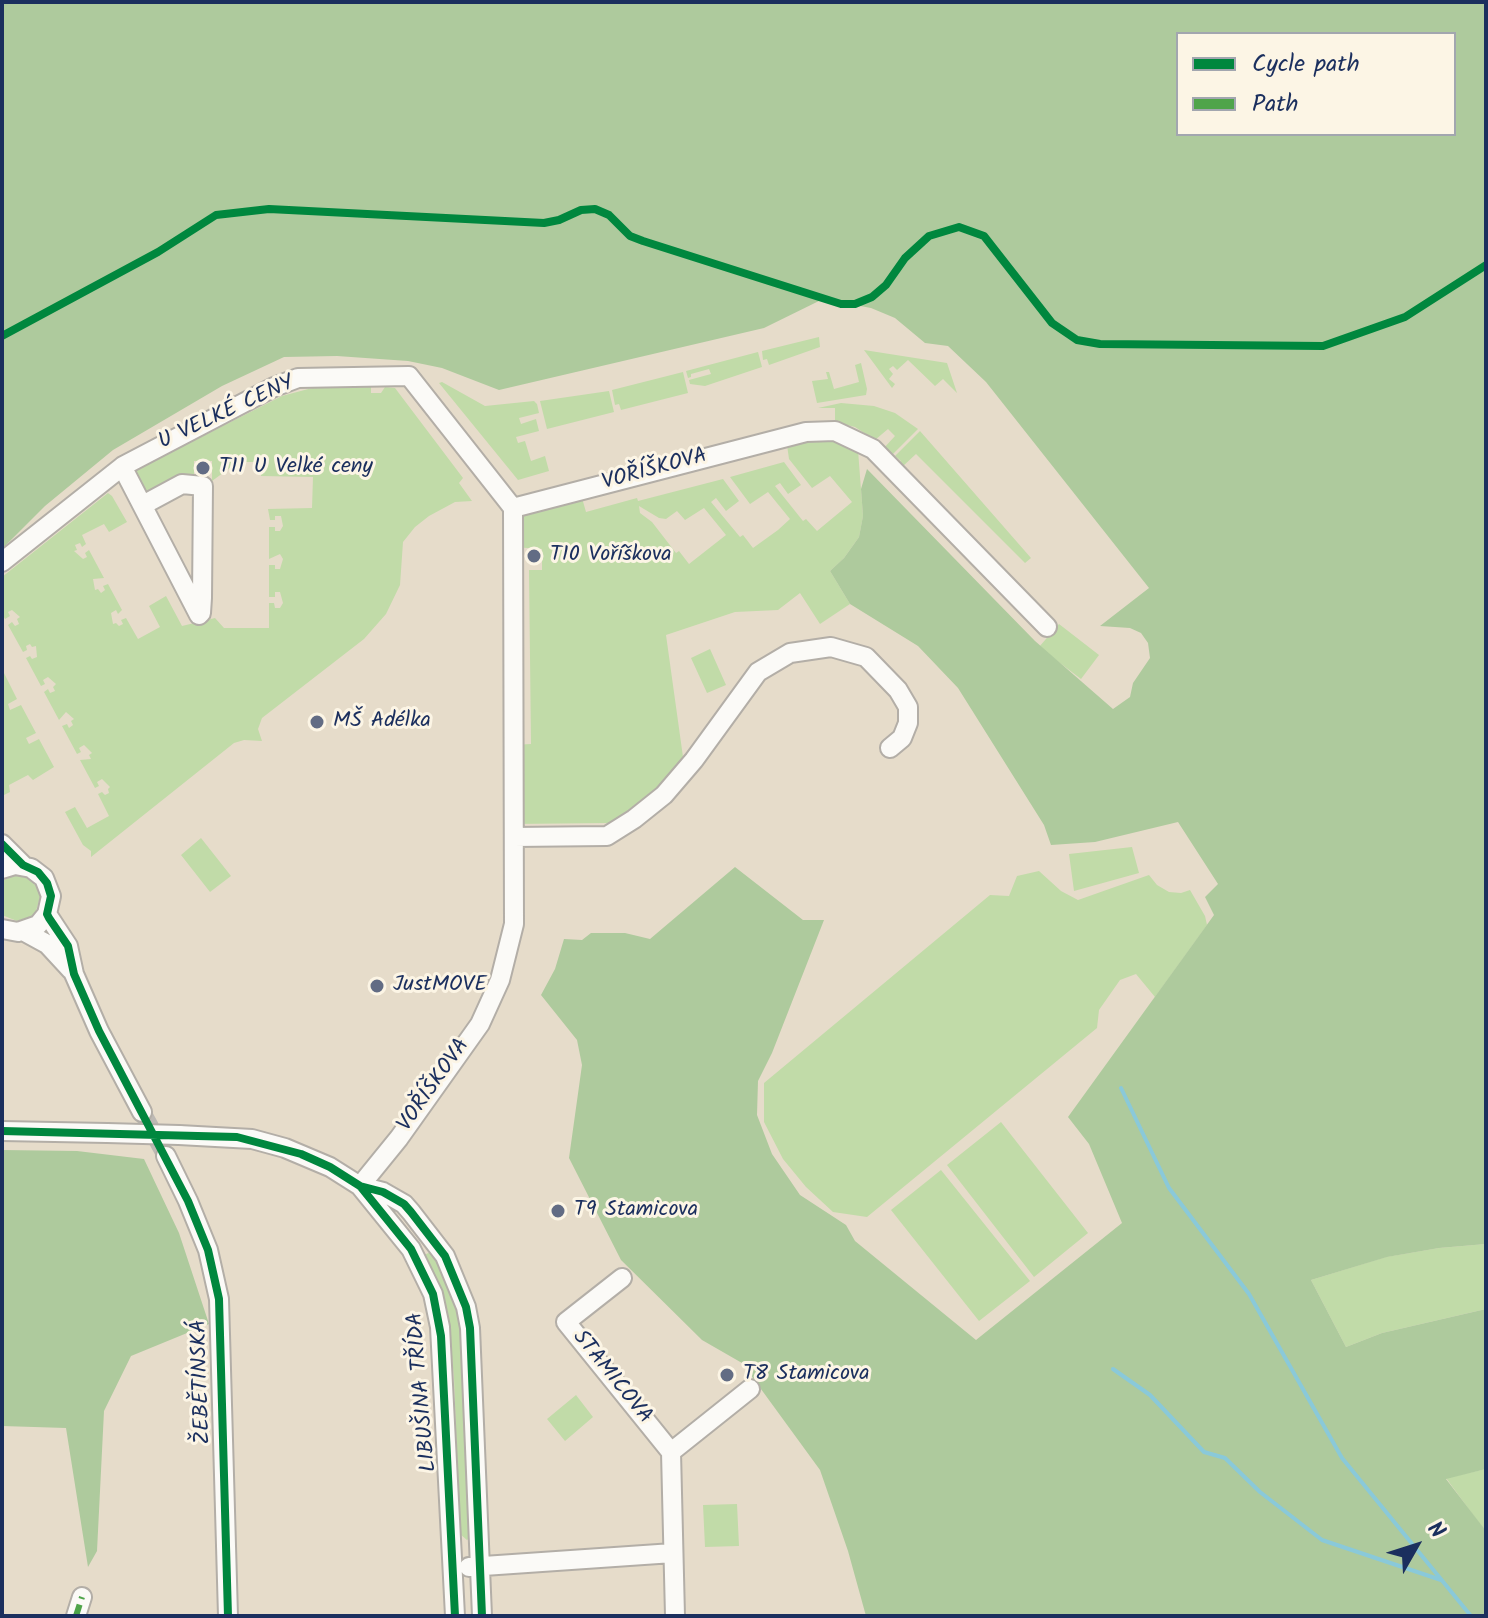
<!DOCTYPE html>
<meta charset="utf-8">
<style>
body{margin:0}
#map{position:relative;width:1488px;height:1618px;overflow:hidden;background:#e6dcca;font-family:Kalam,sans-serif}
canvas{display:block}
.frame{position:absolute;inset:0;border:4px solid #1b2f5e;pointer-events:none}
.legend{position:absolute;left:1176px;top:32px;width:280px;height:104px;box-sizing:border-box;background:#fcf5e5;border:2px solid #a2a6af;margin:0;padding:10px 14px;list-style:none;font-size:24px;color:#1b2f5e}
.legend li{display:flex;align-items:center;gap:16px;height:40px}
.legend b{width:40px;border:2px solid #a2a6af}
.north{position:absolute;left:1376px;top:1506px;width:80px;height:80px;-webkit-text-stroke:6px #fcf5e5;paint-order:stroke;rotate:51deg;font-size:22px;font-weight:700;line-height:32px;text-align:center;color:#1b2f5e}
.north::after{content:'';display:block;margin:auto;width:28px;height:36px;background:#1b2f5e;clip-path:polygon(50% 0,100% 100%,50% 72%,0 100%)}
</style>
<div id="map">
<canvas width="1488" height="1618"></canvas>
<div class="frame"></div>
<ul class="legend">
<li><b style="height:10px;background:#00873e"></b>Cycle path</li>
<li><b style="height:10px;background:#4fa44a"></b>Path</li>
</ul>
<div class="north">N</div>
</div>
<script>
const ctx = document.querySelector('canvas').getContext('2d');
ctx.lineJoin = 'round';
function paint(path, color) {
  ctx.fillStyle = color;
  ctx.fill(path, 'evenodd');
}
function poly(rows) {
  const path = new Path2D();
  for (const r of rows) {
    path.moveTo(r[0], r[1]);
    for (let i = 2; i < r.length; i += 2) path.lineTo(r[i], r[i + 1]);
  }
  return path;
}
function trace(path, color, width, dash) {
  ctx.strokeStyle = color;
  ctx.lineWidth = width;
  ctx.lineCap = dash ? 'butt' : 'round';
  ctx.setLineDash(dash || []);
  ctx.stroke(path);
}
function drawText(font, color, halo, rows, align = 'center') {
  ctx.font = font + ' Kalam,sans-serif';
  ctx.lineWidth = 6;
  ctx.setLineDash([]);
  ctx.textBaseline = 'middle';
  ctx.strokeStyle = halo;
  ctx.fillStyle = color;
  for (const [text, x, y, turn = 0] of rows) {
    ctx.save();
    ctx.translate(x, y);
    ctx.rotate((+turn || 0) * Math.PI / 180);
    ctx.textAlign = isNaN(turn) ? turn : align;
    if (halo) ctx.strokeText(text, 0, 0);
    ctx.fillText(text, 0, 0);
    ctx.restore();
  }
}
paint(poly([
 [819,337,820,347,769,365,767,359,763,360,762,351],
 [864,350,947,363,957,393,943,379,935,386,908,360,897,370,893,366,889,369,893,374,889,379,895,384,892,388],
 [758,352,762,367,705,386,690,384,689,380,711,374,709,369,691,374,691,377,688,378,686,371],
 [861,363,867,389,866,395,817,403,812,381,828,379,826,372,829,372,834,389,859,382,855,365],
 [683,372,688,393,621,410,619,404,615,405,612,390],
 [442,382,485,406,534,401,537,404,539,413,519,418,521,424,536,419,539,431,516,437,518,443,525,441,531,461,545,456,549,471,518,480,439,383],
 [371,387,371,393,381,393,385,387,395,388,463,478,459,483,472,501,455,502,429,516,415,527,403,542,400,585,386,614,364,639,262,718,258,729,262,741,244,740,234,743,91,857,91,851,83,845,65,812,75,807,87,828,109,816,98,794,102,792,105,795,109,793,108,789,110,787,102,779,97,782,99,786,95,788,80,760,91,759,89,755,92,753,84,745,79,748,81,752,77,754,62,726,67,724,69,728,73,725,71,721,74,719,66,712,59,720,44,692,48,689,50,693,55,691,53,687,56,684,48,677,43,680,45,684,41,686,26,658,30,656,32,659,37,657,36,646,32,647,30,644,26,646,27,650,23,652,8,625,12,622,15,626,19,624,17,619,20,617,12,610,8,612,10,616,5,619,2,613,2,577,108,493,112,496,127,522,109,532,104,524,82,535,86,544,82,547,80,543,75,545,77,550,74,551,83,559,87,557,85,553,89,550,104,578,93,579,95,590,98,589,101,593,105,590,103,586,108,584,122,610,118,614,116,610,111,613,113,624,116,623,119,626,123,624,121,620,126,618,138,639,160,627,149,606,166,596,182,626,215,618,224,628,269,628,269,603,274,603,275,608,280,608,283,603,280,592,275,592,275,597,269,597,269,565,275,565,275,569,280,569,283,559,280,554,269,559,269,527,275,527,275,531,280,531,283,526,281,516,275,516,275,520,270,520,268,509,312,508,313,477,261,476,261,462,238,462,212,481,212,461,194,461,194,482,150,492,144,490,134,471,282,396,312,388],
 [609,391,614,412,547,429,540,401],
 [841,403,874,406,895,413,918,429,893,454,883,449,895,436,888,429,875,440,855,427,835,422,835,408,818,408],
 [920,431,1031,558,1025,563,916,454,902,467,899,463,901,461,895,456],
 [803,441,838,442,858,450,863,516,859,537,844,558,830,571,850,604,820,624,800,593,778,610,735,612,666,635,683,757,648,798,609,823,513,824,513,745,531,744,529,570,542,570,542,549,513,547,513,508,580,491,586,512,637,498,638,501,723,479,739,501,726,511,716,498,711,502,740,537,743,535,753,548,778,530,790,519,768,492,750,504,730,477,784,462,801,485,788,494,780,483,775,486,803,521,806,519,817,531,852,502,830,476,812,488,789,459,787,445],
 [639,506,659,518,666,519,677,511,685,520,704,508,726,535,689,564,679,551,676,553,652,522,640,513],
 [1059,624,1099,655,1081,679,1039,647],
 [710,649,726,685,707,693,691,658],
 [3,671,17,699,8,704,10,710,21,705,36,733,26,738,29,744,39,739,54,767,33,780,28,775,9,785,10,792,2,796],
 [201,838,231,876,210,892,181,855],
 [1132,847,1139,873,1074,891,1069,854],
 [1039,871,1061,891,1078,900,1149,875,1157,885,1169,892,1181,893,1190,890,1205,916,1207,925,1155,997,1136,974,1120,980,1099,1010,1097,1028,867,1217,833,1212,806,1187,783,1159,764,1122,764,1083,990,895,1009,896,1017,876],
 [15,875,30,879,39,890,40,897,36,911,32,916,17,921,2,915,2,881],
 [1001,1122,1088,1233,1034,1277,947,1165],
 [941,1170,1030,1281,979,1321,891,1210],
 [1486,1244,1486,1309,1382,1333,1346,1347,1311,1280,1386,1257,1439,1248],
 [433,1251,445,1272,461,1321,471,1537,467,1540,460,1534,454,1378,448,1318,434,1276,424,1255],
 [576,1395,593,1417,565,1441,547,1419],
 [1486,1469,1486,1531,1485,1531,1446,1478],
 [737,1504,739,1546,705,1547,703,1505]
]), '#c1dba8');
paint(poly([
 [2,2,1486,2,1486,1244,1439,1248,1387,1257,1311,1280,1346,1347,1382,1333,1486,1309,1486,1469,1446,1479,1486,1531,1486,1616,866,1616,848,1551,820,1470,742,1363,702,1340,621,1260,569,1158,582,1065,577,1040,541,995,555,969,564,939,582,940,591,933,625,933,650,939,735,867,803,920,824,920,772,1053,758,1081,757,1115,772,1154,800,1195,846,1225,855,1241,976,1340,1122,1223,1089,1144,1068,1117,1214,915,1205,897,1218,884,1178,822,1095,842,1051,845,1044,825,958,688,918,646,850,604,830,571,844,558,859,537,863,516,861,489,867,469,1035,641,1113,709,1130,697,1133,683,1150,658,1148,643,1141,633,1130,628,1100,626,1149,588,986,382,948,346,925,343,895,318,871,308,823,299,764,328,499,390,442,368,408,361,337,356,284,357,222,386,113,450,45,506,2,549],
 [1178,34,1454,34,1454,134,1178,134],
 [2,1150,77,1151,144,1159,179,1233,209,1324,131,1356,104,1411,97,1551,88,1567,66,1428,2,1426]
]), '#aeca9d');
trace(poly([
 [1121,1088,1169,1188,1249,1294,1342,1458,1471,1616],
 [1113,1369,1150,1395,1204,1452,1225,1458,1260,1492,1322,1540,1441,1580]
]), '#8ac9d9', 4);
trace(poly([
 [142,1112,166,1156]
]), '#bdb9b4', 18, [18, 9]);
const minor = poly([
 [123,466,126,474,199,615,201,613,202,598,203,486,182,484,143,505],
 [513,508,806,432,835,431,873,449,1047,627],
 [2,562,123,466,274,387,298,378,409,376,513,508],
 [514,837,607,836,634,819,664,795,694,760,758,672,790,653,831,647,866,657,898,690,908,707,908,723,902,738,890,748],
 [2,844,23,865],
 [2,869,15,865,31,868,44,878,51,896,47,914,38,925,18,932,2,929],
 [47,914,68,946,74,974,99,1031,142,1112],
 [25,932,47,944,71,970],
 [2,1131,107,1133],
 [179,1135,252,1139,285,1148,330,1167,360,1186,411,1249,433,1294,440,1327,455,1616],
 [166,1156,188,1201,208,1250,219,1299,228,1616],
 [360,1186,399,1138,480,1024,500,980,514,924,513,508],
 [360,1186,383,1192,404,1204,411,1212,445,1256,466,1307,470,1328,482,1616],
 [622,1278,566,1322,671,1452,675,1616],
 [671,1452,750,1389],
 [469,1567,673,1553],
 [76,1616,82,1597]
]);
trace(minor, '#b3aea7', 22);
trace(minor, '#fbfaf7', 18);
const minorBridge = poly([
 [107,1133,179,1135]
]);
trace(minorBridge, '#b3aea7', 22, []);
trace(minorBridge, '#fbfaf7', 18);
trace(poly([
 [76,1616,82,1597]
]), '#4fa44a', 6, [12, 6]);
trace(poly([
 [2,336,158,252,216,215,269,209,544,223,559,220,581,210,595,209,609,215,630,236,643,241,841,304,855,304,872,297,886,285,905,258,929,236,959,227,984,236,1052,323,1077,340,1100,344,1323,346,1405,317,1486,265],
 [2,844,23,865,38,872,47,883,51,896,47,914,49,918,68,946,74,974,99,1031,188,1201,208,1250,219,1299,228,1616],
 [2,1131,237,1137,301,1154,330,1167,360,1186,411,1249,433,1294,441,1336,455,1616],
 [360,1186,383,1192,404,1204,411,1212,445,1256,466,1307,470,1328,482,1616]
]), '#00873e', 8);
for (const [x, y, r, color] of [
 [203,468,8,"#626c84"],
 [534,556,8,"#626c84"],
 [317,722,8,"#626c84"],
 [377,986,8,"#626c84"],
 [558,1211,8,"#626c84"],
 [727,1375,8,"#626c84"]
]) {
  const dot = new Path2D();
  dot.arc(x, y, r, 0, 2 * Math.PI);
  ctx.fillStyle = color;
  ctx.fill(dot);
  trace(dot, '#fcf5e5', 3);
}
drawText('22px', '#1b2f5e', '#fcf5e5', [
 ["U VELKÉ CENY",227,414,-25],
 ["VOŘÍŠKOVA",655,471,-15],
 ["VOŘÍŠKOVA",435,1086,-55],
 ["STAMICOVA",611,1378,51],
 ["ŽEBĚTÍNSKÁ",203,1382,-92],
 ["LIBUŠINA TŘÍDA",424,1392,-95]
]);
drawText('22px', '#1b2f5e', '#fcf5e5', [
 ["T11 U Velké ceny",219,468],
 ["T10 Voříškova",550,556],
 ["MŠ Adélka",333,722],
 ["JustMOVE",393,986],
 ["T9 Stamicova",574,1211],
 ["T8 Stamicova",743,1375]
], 'left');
</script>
